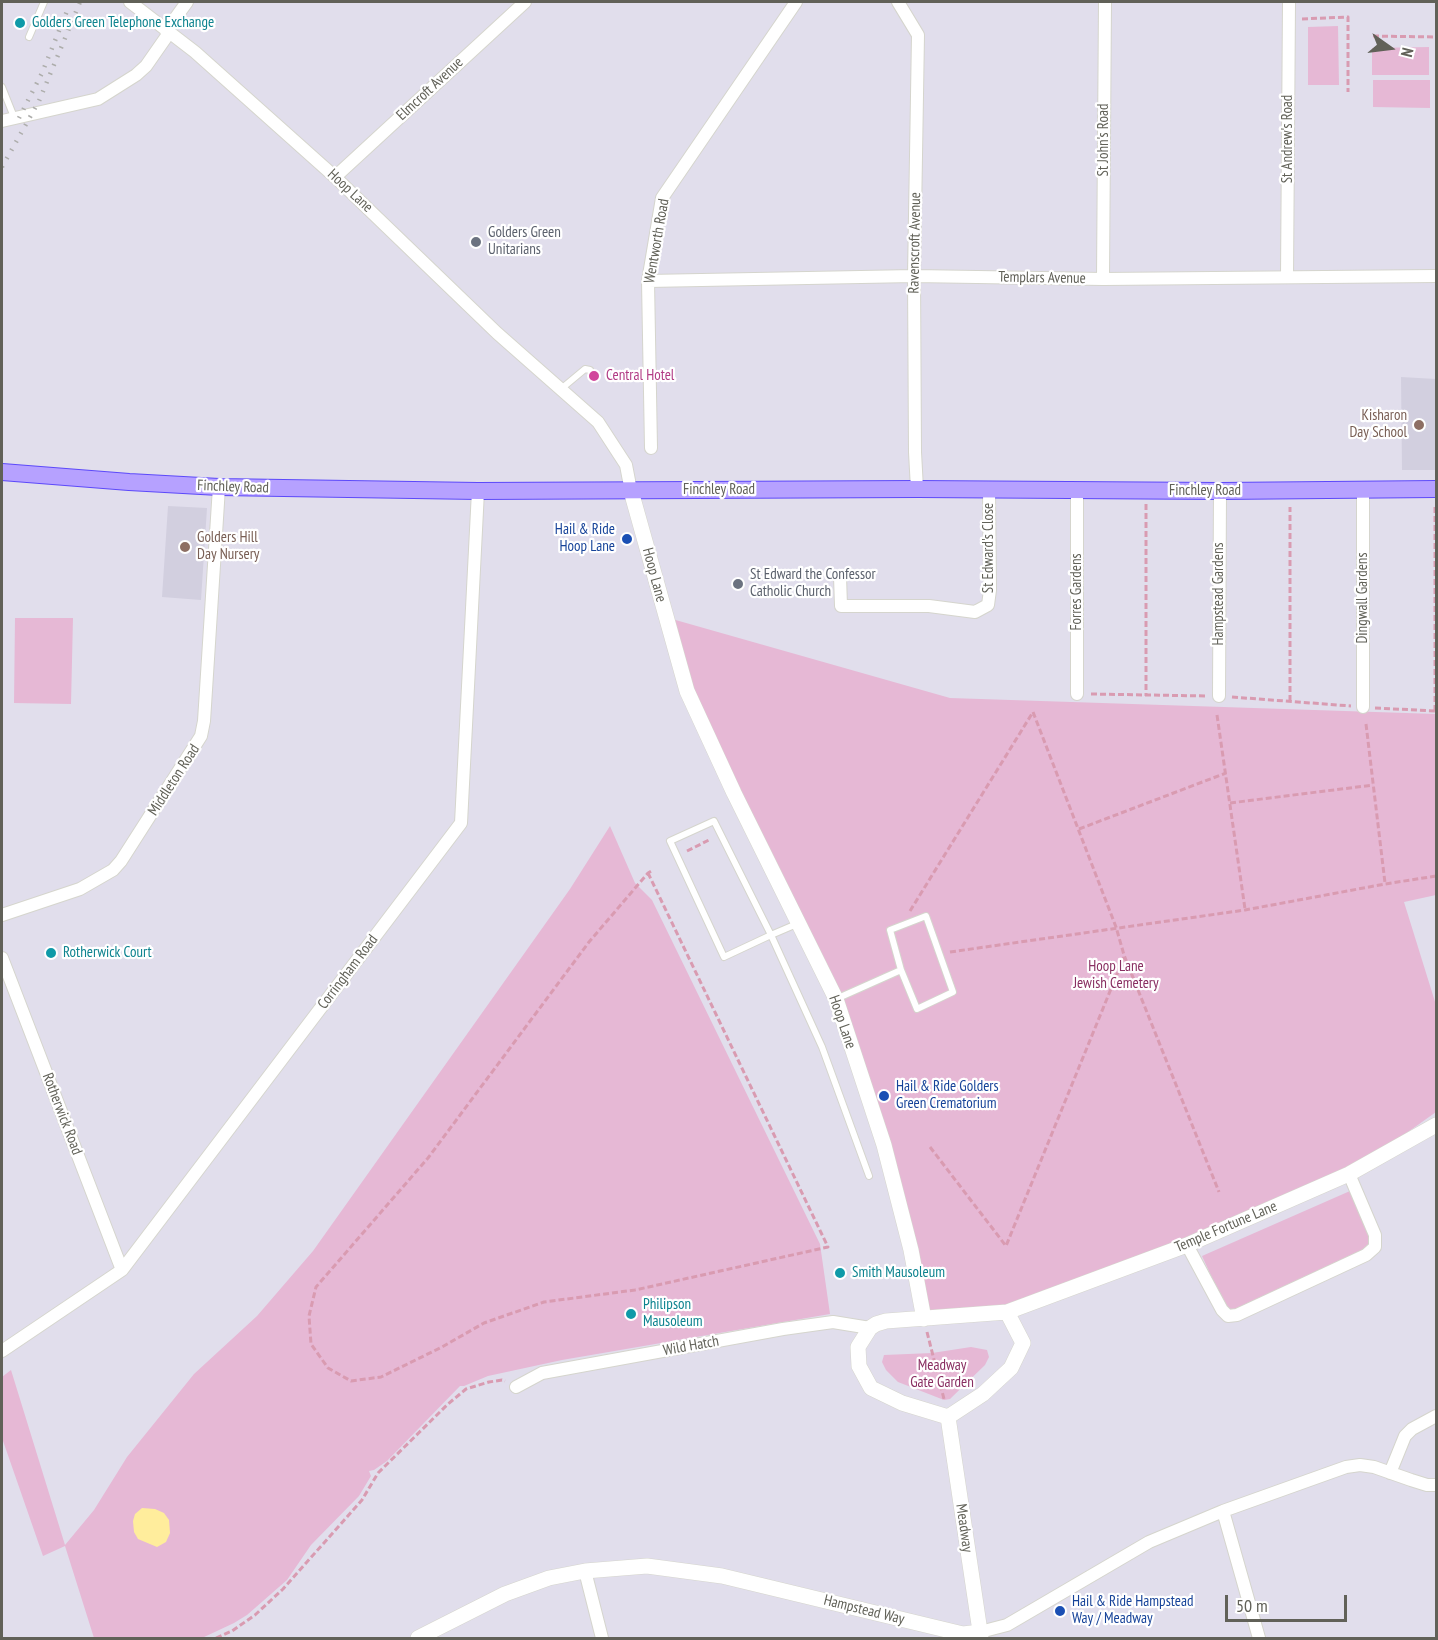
<!DOCTYPE html>
<style>
body{margin:0}
#map{position:relative;width:1438px;height:1640px;overflow:hidden;background:#e1deec;font-family:"PT Sans Narrow",sans-serif}
canvas{display:block}
.frame{position:absolute;inset:0;border:3px solid #616158;pointer-events:none}
.north{position:absolute;left:1360px;top:18px;width:60px;height:60px;-webkit-text-stroke:4px #fff;paint-order:stroke;rotate:104deg;font-size:16px;font-weight:700;line-height:24px;text-align:center;color:#616158}
.north::after{content:'';display:block;margin:auto;width:21px;height:27px;background:#616158;clip-path:polygon(50% 0,100% 100%,50% 72%,0 100%)}
.scale{position:absolute;left:1225px;top:1595px;width:122px;height:27px;box-sizing:border-box;border:3px solid #616158;border-top:0;padding-left:8px;font-size:18px;line-height:21px;white-space:nowrap;color:#616158;-webkit-text-stroke:4px #fff;paint-order:stroke}
</style>
<div id="map">
<canvas width="1438" height="1640"></canvas>
<div class="frame"></div>
<div class="north">N</div>
<div class="scale">50 m</div>
</div>
<script>
const ctx = document.querySelector('canvas').getContext('2d');
ctx.lineJoin = 'round';
function paint(path, color) {
  ctx.fillStyle = color;
  ctx.fill(path, 'evenodd');
}
function poly(rows) {
  const path = new Path2D();
  for (const r of rows) {
    path.moveTo(r[0], r[1]);
    for (let i = 2; i < r.length; i += 2) path.lineTo(r[i], r[i + 1]);
  }
  return path;
}
function trace(path, color, width, dash) {
  ctx.strokeStyle = color;
  ctx.lineWidth = width;
  ctx.lineCap = dash ? 'butt' : 'round';
  ctx.setLineDash(dash || []);
  ctx.stroke(path);
}
function drawText(font, color, halo, rows, align = 'center') {
  ctx.font = font + ' "PT Sans Narrow",sans-serif';
  ctx.lineWidth = 4.5;
  ctx.setLineDash([]);
  ctx.textBaseline = 'middle';
  ctx.strokeStyle = halo;
  ctx.fillStyle = color;
  for (const [text, x, y, turn = 0] of rows) {
    ctx.save();
    ctx.translate(x, y);
    ctx.rotate((+turn || 0) * Math.PI / 180);
    ctx.textAlign = isNaN(turn) ? turn : align;
    if (halo) ctx.strokeText(text, 0, 0);
    ctx.fillText(text, 0, 0);
    ctx.restore();
  }
}
paint(poly([
 [1401,377,1436,379,1436,470,1402,470],
 [168,506,207,508,201,600,162,597]
]), '#d2cfdf');
paint(poly([
 [1338,26,1339,85,1308,85,1308,27],
 [1429,47,1429,75,1372,75,1372,48],
 [1373,80,1430,80,1430,108,1373,107],
 [665,617,950,698,1436,714,1436,895,1404,902,1436,1005,1436,1112,1349,1174,1007,1312,924,1319,911,1250,836,999,734,793],
 [15,618,73,618,71,704,14,703],
 [610,826,635,883,652,900,820,1244,830,1314,562,1360,488,1376,464,1386,460,1386,387,1461,374,1470,369,1471,371,1476,359,1496,311,1545,287,1580,247,1615,234,1623,202,1638,94,1638,65,1546,43,1556,2,1438,2,1377,11,1370,65,1545,94,1510,127,1457,194,1374,257,1316,313,1251,570,889],
 [1350,1191,1371,1236,1370,1245,1365,1252,1240,1310,1231,1310,1224,1304,1202,1256],
 [971,1347,987,1350,989,1357,985,1365,950,1399,944,1400,898,1382,886,1370,882,1362,884,1355,932,1353]
]), '#e6b8d5');
paint(poly([
 [142,1508,155,1509,164,1513,169,1520,170,1533,166,1542,157,1547,138,1539,134,1532,133,1521,135,1514]
]), '#ffed9c');
const service = poly([
 [29,37,44,2],
 [2,87,14,117],
 [561,389,585,369,590,370],
 [799,923,771,935,724,957,670,841,714,821,771,935,822,1047,869,1176],
 [836,999,901,970,917,1009,953,992,926,916,890,930,901,970]
]);
const minor = poly([
 [130,2,195,52,335,177,497,333,598,422,626,465,631,491],
 [898,2,918,35,914,276,915,452,917,489],
 [166,31,187,2],
 [2,121,98,99,136,75,146,66,169,33],
 [335,177,525,2],
 [1287,277,1289,2],
 [1103,279,1105,2],
 [648,281,914,276,1103,279,1436,276],
 [651,448,648,281,662,198,796,2],
 [1077,490,1077,694],
 [840,576,841,606,929,606,975,612,988,605,990,590,989,490],
 [1219,696,1220,491],
 [1363,707,1363,489],
 [2,915,80,889,113,870,121,861,201,736,204,721,219,487],
 [2,958,122,1270],
 [1187,1245,1222,1310,1228,1316,1237,1315,1366,1255,1375,1247,1375,1235,1349,1174],
 [2,1351,122,1270,461,823,478,491],
 [516,1387,542,1373,783,1329,833,1322,870,1328],
 [1390,1473,1405,1436,1412,1429,1436,1416],
 [1223,1511,1259,1638],
 [585,1571,602,1638],
 [980,1632,1007,1625,1149,1542,1223,1511,1346,1467,1360,1465,1374,1467,1411,1480,1427,1485,1436,1485]
]);
const tertiary = poly([
 [631,491,687,691,734,793,836,999,884,1145,911,1250,924,1319],
 [1007,1312,1187,1245,1349,1174,1436,1125],
 [1007,1312,1023,1343,1011,1368,983,1394,948,1417,902,1403,871,1388,859,1366,858,1347,870,1328,876,1324,886,1321,1007,1312],
 [948,1417,981,1638],
 [418,1638,505,1594,549,1578,585,1571,647,1566,722,1576,963,1634,980,1632]
]);
const primary = poly([
 [2,472,129,482,219,487,478,491,917,489,1220,491,1436,489]
]);
trace(service, '#d5d5cd', 8);
trace(minor, '#d5d5cd', 14);
trace(tertiary, '#d5d5cd', 16);
trace(primary, '#5c49fa', 18);
trace(poly([
 [1302,19,1348,17,1348,92],
 [1373,36,1436,37],
 [1146,504,1146,696],
 [1091,694,1207,696],
 [1232,697,1351,706],
 [1290,701,1290,507],
 [1375,708,1436,711],
 [1435,711,1435,506],
 [1217,715,1245,909],
 [1366,724,1385,883],
 [1230,803,1373,785],
 [1079,829,1226,773],
 [687,851,711,839],
 [648,873,828,1247,635,1290,544,1302,484,1323,442,1347,381,1377,351,1381,328,1368,311,1344,309,1316,316,1287,428,1158,589,942,648,873,653,870],
 [910,911,1033,712,1116,927,1124,955,1219,1192],
 [950,952,1245,910,1385,884,1436,876],
 [930,1147,1006,1246,1124,957],
 [927,1332,944,1399],
 [216,1638,232,1631,255,1615,283,1589,362,1500,378,1473,448,1404,466,1389,489,1382,502,1380,505,1381]
]), '#d99bb1', 3, [6, 3]);
trace(service, '#fff', 6);
trace(minor, '#fff', 12);
trace(tertiary, '#fff', 15);
trace(primary, '#b6a1ff', 16);
trace(poly([
 [19,118,42,73,67,11],
 [2,167,39,101,80,2]
]), '#adadab', 4.5, [1.5, 8]);
for (const [x, y, r, color] of [
 [20,23,6,"#0f9aa8"],
 [476,242,6,"#6b7280"],
 [594,376,6,"#d1479c"],
 [1419,425,6,"#8d6e63"],
 [627,539,6,"#1a4fb4"],
 [185,547,6,"#8d6e63"],
 [738,584,6,"#6b7280"],
 [51,953,6,"#0f9aa8"],
 [884,1096,6,"#1a4fb4"],
 [840,1273,6,"#0f9aa8"],
 [631,1314,6,"#0f9aa8"],
 [1060,1611,6,"#1a4fb4"]
]) {
  const dot = new Path2D();
  dot.arc(x, y, r, 0, 2 * Math.PI);
  ctx.fillStyle = color;
  ctx.fill(dot);
  trace(dot, '#fff', 2);
}
drawText('15px', '#0d838f', '#fff', [
 ["Golders Green Telephone Exchange",32,23],
 ["Rotherwick Court",63,953],
 ["Smith Mausoleum",852,1273],
 ["Philipson",643,1305],
 ["Mausoleum",643,1322]
], 'left');
drawText('15px', '#616158', '#fff', [
 ["Elmcroft Avenue",430,89,-43],
 ["St Andrew's Road",1288,139,-90],
 ["St John's Road",1104,140,-90],
 ["Hoop Lane",350,191,43],
 ["Wentworth Road",657,241,-80],
 ["Ravenscroft Avenue",915,243,-89],
 ["Templars Avenue",1042,278,1],
 ["Finchley Road",233,487,2],
 ["Finchley Road",719,490],
 ["Finchley Road",1205,491],
 ["St Edward's Close",989,548,-90],
 ["Hoop Lane",654,575,75],
 ["Forres Gardens",1077,592,-90],
 ["Hampstead Gardens",1219,594,-90],
 ["Dingwall Gardens",1363,598,-90],
 ["Middleton Road",174,780,-57],
 ["Corringham Road",348,972,-53],
 ["Hoop Lane",842,1022,71],
 ["Rotherwick Road",62,1114,69],
 ["Temple Fortune Lane",1226,1227,-23],
 ["Wild Hatch",691,1346,-10],
 ["Meadway",964,1528,82],
 ["Hampstead Way",864,1610,14]
]);
drawText('15px', '#5b616d', '#fff', [
 ["Golders Green",488,233],
 ["Unitarians",488,250],
 ["St Edward the Confessor",750,575],
 ["Catholic Church",750,592]
], 'left');
drawText('15px', '#b23c85', '#fff', [
 ["Central Hotel",606,376]
], 'left');
drawText('15px', '#785e54', '#fff', [
 ["Kisharon",1407,416],
 ["Day School",1407,433],
 ["Golders Hill",197,538,"left"],
 ["Day Nursery",197,555,"left"]
], 'right');
drawText('15px', '#164399', '#fff', [
 ["Hail & Ride",615,530,"right"],
 ["Hoop Lane",615,547,"right"],
 ["Hail & Ride Golders",896,1087],
 ["Green Crematorium",896,1104],
 ["Hail & Ride Hampstead",1072,1602],
 ["Way / Meadway",1072,1619]
], 'left');
drawText('15px', '#892f62', '#fff', [
 ["Hoop Lane",1116,967],
 ["Jewish Cemetery",1116,984],
 ["Meadway",942,1366],
 ["Gate Garden",942,1383]
]);
</script>
